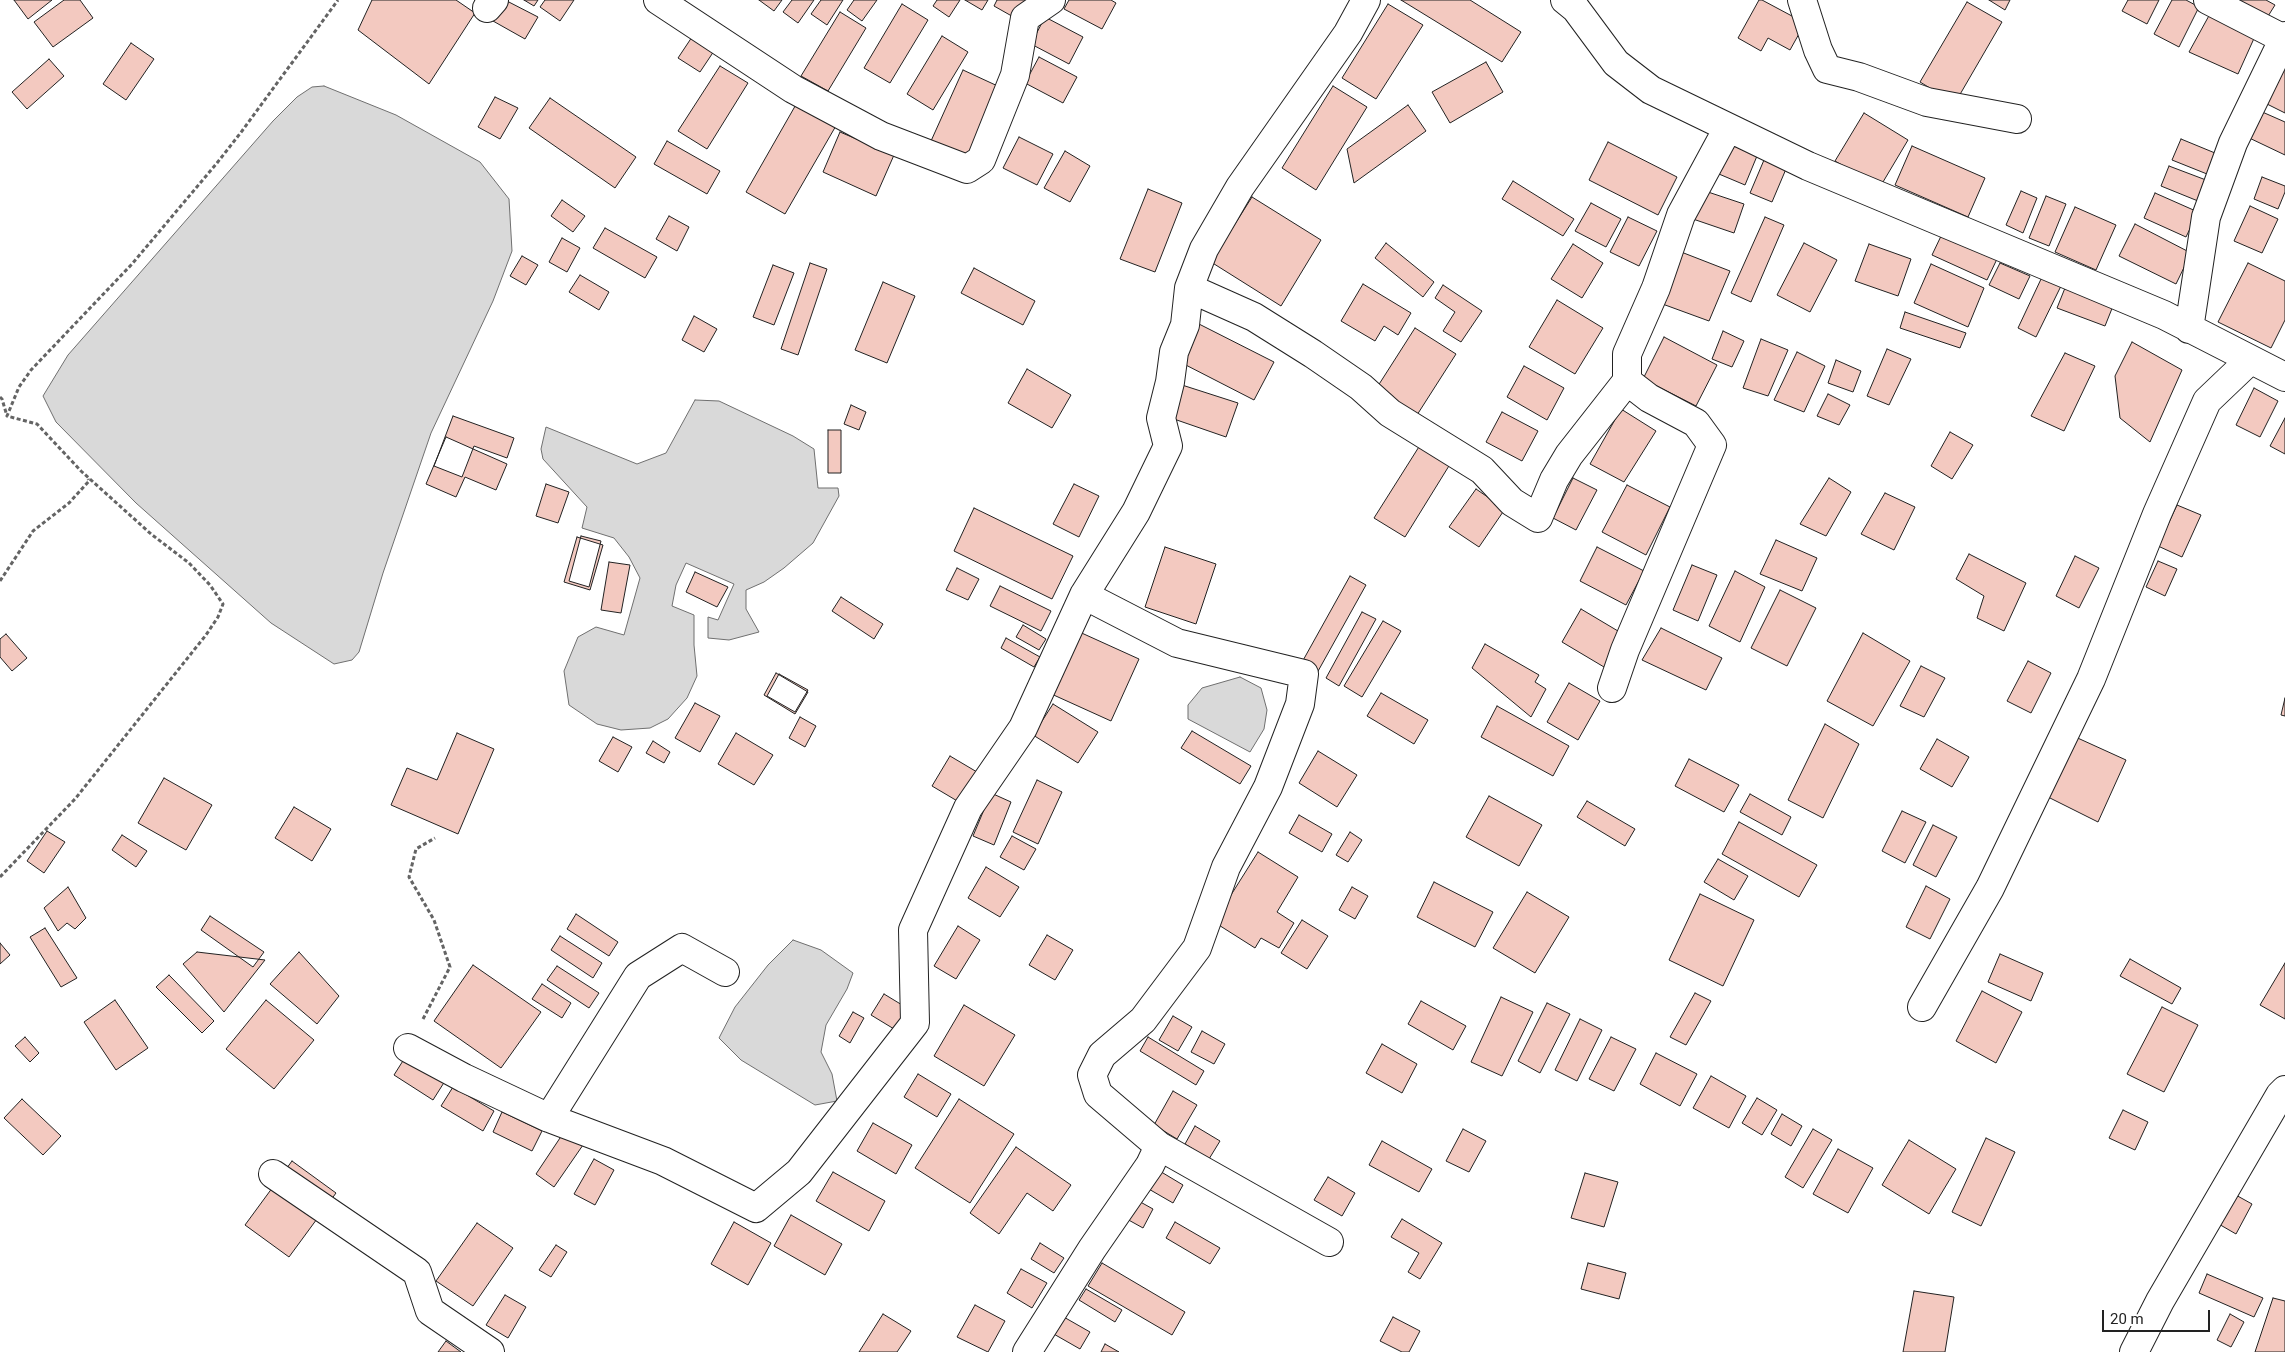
<!DOCTYPE html>
<style>
body{margin:0}
#map{position:relative;width:2285px;height:1352px;overflow:hidden;background:#fff;font-family:Roboto,sans-serif}
canvas{display:block}
.scale{position:absolute;left:2102px;top:1310px;width:108px;height:22px;box-sizing:border-box;border:2px solid #222;border-top:0;padding-left:6px;font-size:15px;line-height:18px;white-space:nowrap;color:#222;-webkit-text-stroke:4px #fff;paint-order:stroke}
</style>
<div id="map">
<canvas width="2285" height="1352"></canvas>
<div class="scale">20 m</div>
</div>
<script>
const ctx = document.querySelector('canvas').getContext('2d');
ctx.lineJoin = 'round';
function paint(path, color) {
  ctx.fillStyle = color;
  ctx.fill(path, 'evenodd');
}
function poly(rows) {
  const path = new Path2D();
  for (const r of rows) {
    path.moveTo(r[0], r[1]);
    for (let i = 2; i < r.length; i += 2) path.lineTo(r[i], r[i + 1]);
  }
  return path;
}
function trace(path, color, width, dash) {
  ctx.strokeStyle = color;
  ctx.lineWidth = width;
  ctx.lineCap = dash ? 'butt' : 'round';
  ctx.setLineDash(dash || []);
  ctx.stroke(path);
}
const water = poly([
 [324,86,396,115,480,162,509,199,512,251,493,301,431,433,383,573,359,652,352,660,334,664,271,623,136,503,56,422,43,396,68,355,273,121,297,97,312,87,324,86],
 [695,400,719,401,793,436,814,449,818,488,838,488,839,496,813,543,784,568,764,582,746,590,746,609,759,632,729,640,708,638,708,617,718,620,734,584,686,563,676,585,672,606,694,615,694,645,697,676,687,698,668,719,650,728,621,730,597,724,569,705,564,671,578,637,596,627,624,635,640,578,629,557,614,538,582,528,587,507,543,459,541,449,546,427,637,464,666,453,695,400],
 [1240,677,1261,688,1267,710,1264,729,1250,752,1188,719,1188,705,1202,688,1240,677],
 [793,940,821,950,853,973,847,989,826,1025,821,1052,832,1074,837,1101,815,1105,741,1060,719,1038,735,1007,768,965,793,940]
]);
paint(water, '#d9d9d9');
trace(water, '#6f6f6f', 1);
const building = poly([
 [14,0,52,0,28,19,14,0],
 [64,0,80,0,93,18,53,47,34,22,64,0],
 [372,0,456,0,475,13,429,84,358,30,372,0],
 [505,0,538,17,525,39,493,21,505,0],
 [524,0,538,0,534,6,524,0],
 [545,0,574,0,560,21,540,7,545,0],
 [759,0,782,0,774,11,759,0],
 [792,0,814,0,798,23,783,12,792,0],
 [821,0,843,0,827,25,811,14,821,0],
 [854,0,877,0,862,21,847,10,854,0],
 [937,0,960,0,949,17,933,6,937,0],
 [965,0,988,0,982,10,965,0],
 [997,0,1027,0,1017,19,994,6,997,0],
 [1069,0,1111,0,1116,3,1102,29,1064,9,1069,0],
 [1401,0,1470,0,1521,32,1502,62,1401,0],
 [1759,0,1762,0,1805,23,1790,50,1768,38,1761,51,1738,38,1759,0],
 [1989,0,2010,0,2005,10,1989,0],
 [2128,0,2159,0,2147,24,2122,11,2128,0],
 [2172,0,2186,0,2199,7,2179,47,2154,34,2172,0],
 [2225,0,2266,0,2275,5,2265,21,2225,0],
 [1967,2,2002,22,1955,103,1920,82,1967,2],
 [902,4,928,20,890,83,864,68,902,4],
 [1388,4,1423,25,1376,99,1342,78,1388,4],
 [840,12,866,28,828,91,801,76,840,12],
 [2211,12,2256,34,2238,74,2189,52,2211,12],
 [1045,17,1083,37,1069,64,1031,44,1045,17],
 [696,31,718,45,700,72,678,58,696,31],
 [942,36,968,52,933,110,907,94,942,36],
 [131,43,154,59,126,100,103,84,131,43],
 [1039,57,1077,77,1063,103,1025,83,1039,57],
 [49,59,64,76,27,109,12,92,49,59],
 [1486,62,1503,92,1450,123,1432,92,1486,62],
 [720,66,748,83,707,149,678,131,720,66],
 [2285,66,2285,113,2265,103,2285,66],
 [963,70,1002,88,971,159,931,141,963,70],
 [1333,86,1367,107,1316,190,1282,168,1333,86],
 [495,97,518,108,500,139,478,127,495,97],
 [550,98,636,157,615,188,529,128,550,98],
 [798,101,837,124,785,214,746,192,798,101],
 [1408,105,1426,131,1354,183,1347,149,1408,105],
 [2260,111,2285,122,2285,155,2243,135,2260,111],
 [1864,113,1908,140,1880,187,1835,161,1864,113],
 [840,132,894,155,876,196,823,172,840,132],
 [1019,137,1053,154,1037,185,1003,168,1019,137],
 [2181,139,2215,153,2207,174,2172,160,2181,139],
 [1720,140,1757,156,1745,185,1707,169,1720,140],
 [667,141,720,171,707,194,654,164,667,141],
 [1608,142,1677,177,1658,215,1589,180,1608,142],
 [1912,146,1985,178,1968,217,1895,185,1912,146],
 [1065,151,1090,166,1070,202,1044,188,1065,151],
 [1764,160,1786,169,1772,202,1750,193,1764,160],
 [2169,166,2206,180,2198,201,2161,186,2169,166],
 [2262,177,2285,186,2285,192,2278,209,2254,199,2262,177],
 [1513,181,1574,219,1563,236,1502,199,1513,181],
 [1148,189,1182,203,1155,272,1120,259,1148,189],
 [1699,189,1744,204,1734,233,1690,218,1699,189],
 [2021,191,2037,198,2023,233,2006,225,2021,191],
 [2155,193,2198,212,2186,237,2144,218,2155,193],
 [2046,196,2066,204,2049,246,2029,238,2046,196],
 [1252,197,1321,240,1281,306,1211,262,1252,197],
 [562,200,585,216,573,232,551,216,562,200],
 [1591,203,1621,219,1606,247,1575,231,1591,203],
 [2250,206,2278,219,2262,253,2234,241,2250,206],
 [2075,207,2116,225,2096,270,2055,252,2075,207],
 [669,216,689,227,677,251,656,239,669,216],
 [1628,217,1657,231,1639,266,1610,252,1628,217],
 [1765,217,1784,225,1751,302,1731,293,1765,217],
 [2135,224,2191,253,2176,284,2119,256,2135,224],
 [605,228,657,257,645,278,593,248,605,228],
 [1942,234,1997,259,1987,280,1932,255,1942,234],
 [562,238,580,248,567,272,549,262,562,238],
 [1386,243,1434,282,1423,297,1375,258,1386,243],
 [1804,243,1837,260,1810,312,1777,295,1804,243],
 [1573,244,1603,263,1582,298,1551,279,1573,244],
 [1869,244,1911,259,1898,296,1855,281,1869,244],
 [1676,250,1730,271,1709,321,1657,302,1676,250],
 [522,256,538,265,526,285,510,276,522,256],
 [810,263,827,269,798,355,781,349,810,263],
 [2000,263,2030,276,2019,299,1989,285,2000,263],
 [2248,263,2285,281,2285,320,2271,348,2218,322,2248,263],
 [1931,264,1984,288,1968,327,1914,303,1931,264],
 [773,265,794,273,774,325,753,317,773,265],
 [974,268,1035,301,1023,325,961,293,974,268],
 [580,275,609,292,599,310,569,292,580,275],
 [2042,277,2061,286,2036,337,2018,328,2042,277],
 [883,282,915,296,887,363,855,350,883,282],
 [1363,284,1411,313,1398,335,1384,326,1375,341,1341,321,1363,284],
 [1443,285,1482,311,1461,342,1443,331,1455,312,1435,298,1443,285],
 [2065,288,2113,306,2105,326,2057,308,2065,288],
 [1557,300,1603,328,1575,374,1529,347,1557,300],
 [1905,312,1966,333,1960,348,1900,328,1905,312],
 [694,316,717,329,704,352,682,340,694,316],
 [1197,323,1274,362,1254,400,1178,361,1197,323],
 [1415,328,1456,354,1417,415,1376,389,1415,328],
 [1723,331,1744,341,1732,367,1712,359,1723,331],
 [1664,337,1717,365,1696,406,1643,379,1664,337],
 [1761,339,1788,350,1768,396,1743,388,1761,339],
 [2132,342,2182,370,2150,442,2120,418,2115,376,2132,342],
 [1887,349,1911,359,1889,405,1867,396,1887,349],
 [1797,352,1825,366,1804,412,1774,400,1797,352],
 [2065,353,2095,366,2064,431,2031,416,2065,353],
 [1836,360,1861,371,1853,392,1828,383,1836,360],
 [1524,366,1564,388,1547,420,1507,397,1524,366],
 [1027,369,1071,395,1052,428,1008,403,1027,369],
 [1182,385,1238,403,1226,437,1171,418,1182,385],
 [2254,388,2278,401,2260,437,2236,425,2254,388],
 [1828,394,1850,405,1839,425,1817,416,1828,394],
 [851,405,866,412,859,430,844,424,851,405],
 [1621,409,1656,431,1624,482,1590,464,1621,409],
 [1502,412,1538,431,1522,461,1486,442,1502,412],
 [453,416,514,438,507,458,474,446,462,477,434,466,453,416],
 [2285,418,2285,454,2270,446,2285,418],
 [828,430,841,430,841,473,828,473,828,430],
 [1950,432,1973,445,1952,479,1931,466,1950,432],
 [446,437,507,464,496,490,465,477,456,497,426,484,446,437],
 [1422,442,1452,461,1405,537,1374,518,1422,442],
 [1573,478,1597,490,1576,530,1553,518,1573,478],
 [1829,478,1851,492,1826,536,1800,524,1829,478],
 [546,484,569,492,558,523,536,516,546,484],
 [1074,484,1099,496,1079,537,1053,524,1074,484],
 [1627,485,1670,507,1646,555,1602,532,1627,485],
 [1476,489,1505,509,1479,547,1449,527,1476,489],
 [1885,493,1915,507,1894,550,1861,534,1885,493],
 [2177,505,2201,515,2182,557,2158,546,2177,505],
 [974,508,1073,556,1052,599,954,551,974,508],
 [581,536,601,541,589,587,569,581,581,536],
 [577,537,603,545,590,590,564,582,577,537],
 [1776,540,1817,558,1802,591,1760,574,1776,540],
 [1165,547,1216,564,1196,624,1145,607,1165,547],
 [1597,547,1644,571,1626,605,1580,581,1597,547],
 [1969,554,2026,583,2004,631,1977,618,1984,596,1956,579,1969,554],
 [2075,556,2099,568,2079,608,2056,596,2075,556],
 [2158,561,2177,569,2165,596,2146,587,2158,561],
 [609,562,630,565,621,613,601,610,609,562],
 [1692,565,1717,575,1698,621,1673,610,1692,565],
 [957,568,979,579,968,600,946,590,957,568],
 [1735,571,1765,587,1740,642,1709,626,1735,571],
 [695,572,728,587,717,607,686,592,695,572],
 [1350,576,1366,585,1317,673,1301,664,1350,576],
 [1000,586,1051,611,1041,631,990,606,1000,586],
 [1780,590,1816,608,1787,666,1751,648,1780,590],
 [841,597,883,624,874,639,832,611,841,597],
 [1581,609,1623,634,1604,667,1562,642,1581,609],
 [1362,612,1376,619,1339,686,1326,678,1362,612],
 [1383,621,1401,631,1362,697,1344,686,1383,621],
 [1023,625,1046,639,1039,650,1016,637,1023,625],
 [1661,628,1722,658,1706,690,1642,660,1661,628],
 [1075,630,1139,659,1111,721,1047,692,1075,630],
 [1863,633,1910,661,1873,726,1827,701,1863,633],
 [6,634,27,658,12,671,0,657,0,639,6,634],
 [1006,638,1040,657,1034,667,1001,648,1006,638],
 [1485,644,1539,675,1535,682,1546,689,1531,717,1472,668,1485,644],
 [2028,661,2051,673,2031,713,2007,701,2028,661],
 [1921,666,1945,678,1924,717,1900,706,1921,666],
 [776,673,808,692,795,714,764,695,776,673],
 [779,674,808,690,795,712,767,696,779,674],
 [1569,683,1600,701,1578,740,1547,722,1569,683],
 [1381,693,1428,720,1414,744,1367,716,1381,693],
 [2285,698,2285,716,2281,715,2285,698],
 [695,703,720,716,700,752,675,738,695,703],
 [1053,704,1098,732,1078,763,1033,735,1053,704],
 [1497,706,1569,746,1553,776,1481,737,1497,706],
 [800,717,816,726,805,747,789,738,800,717],
 [1825,724,1859,744,1823,818,1788,800,1825,724],
 [1192,731,1251,766,1240,784,1181,748,1192,731],
 [457,733,494,749,458,834,391,805,407,768,437,780,457,733],
 [736,733,773,755,754,785,718,764,736,733],
 [2071,735,2126,760,2098,822,2048,797,2071,735],
 [613,737,632,747,618,772,599,761,613,737],
 [1937,739,1969,757,1952,787,1920,769,1937,739],
 [653,741,670,752,664,763,646,753,653,741],
 [1318,751,1357,775,1337,807,1299,783,1318,751],
 [950,756,977,772,959,802,932,786,950,756],
 [1689,759,1739,785,1724,812,1675,786,1689,759],
 [164,778,212,805,186,850,138,823,164,778],
 [1037,780,1062,792,1038,844,1013,832,1037,780],
 [991,793,1011,802,994,845,973,836,991,793],
 [1750,794,1791,817,1782,835,1740,812,1750,794],
 [1489,796,1542,825,1519,866,1466,837,1489,796],
 [1587,801,1635,829,1625,846,1577,817,1587,801],
 [294,807,331,829,312,861,275,838,294,807],
 [1902,811,1926,822,1905,863,1882,851,1902,811],
 [1299,815,1332,834,1322,852,1289,833,1299,815],
 [1739,822,1817,865,1799,897,1722,854,1739,822],
 [1933,825,1957,837,1936,877,1913,865,1933,825],
 [47,831,65,842,44,873,27,861,47,831],
 [1350,832,1362,840,1348,862,1336,855,1350,832],
 [122,835,147,851,136,867,112,850,122,835],
 [1012,836,1036,849,1024,870,1000,857,1012,836],
 [1258,852,1298,877,1277,912,1294,923,1279,948,1261,938,1255,948,1214,922,1258,852],
 [1718,859,1748,876,1734,900,1704,882,1718,859],
 [986,867,1019,887,1000,917,968,898,986,867],
 [1434,882,1493,912,1475,947,1417,917,1434,882],
 [1926,886,1950,899,1930,939,1906,927,1926,886],
 [68,887,86,918,75,929,67,923,58,931,44,908,68,887],
 [1352,887,1368,896,1355,919,1339,910,1352,887],
 [1527,892,1569,917,1535,973,1493,948,1527,892],
 [1700,894,1754,920,1723,986,1669,960,1700,894],
 [576,914,618,942,609,956,567,929,576,914],
 [210,916,264,952,253,967,201,930,210,916],
 [1302,920,1328,936,1307,969,1281,953,1302,920],
 [958,926,980,940,956,979,934,966,958,926],
 [45,928,77,978,61,987,30,937,45,928],
 [1047,935,1073,950,1055,980,1029,965,1047,935],
 [560,936,602,963,593,978,551,950,560,936],
 [0,943,10,955,0,964,0,943],
 [197,952,265,960,224,1012,183,964,197,952],
 [299,952,339,996,317,1024,270,984,299,952],
 [2000,954,2043,973,2031,1001,1988,982,2000,954],
 [2130,959,2181,988,2172,1004,2120,976,2130,959],
 [2285,963,2285,1019,2260,1005,2285,963],
 [473,965,541,1012,501,1068,434,1021,473,965],
 [557,966,599,993,589,1008,547,980,557,966],
 [169,975,214,1021,202,1033,156,987,169,975],
 [542,984,571,1003,562,1018,532,999,542,984],
 [1982,991,2022,1012,1996,1063,1956,1041,1982,991],
 [1695,993,1711,1001,1686,1045,1670,1037,1695,993],
 [884,994,912,1011,899,1032,871,1015,884,994],
 [1501,997,1533,1012,1502,1076,1471,1062,1501,997],
 [115,1000,148,1048,116,1070,84,1022,115,1000],
 [266,1000,314,1040,274,1089,226,1049,266,1000],
 [1421,1001,1466,1026,1453,1050,1408,1024,1421,1001],
 [1547,1003,1570,1014,1540,1073,1518,1061,1547,1003],
 [964,1005,1015,1035,984,1086,934,1056,964,1005],
 [2162,1007,2198,1025,2164,1092,2127,1074,2162,1007],
 [853,1012,864,1018,850,1043,839,1036,853,1012],
 [1173,1016,1192,1027,1178,1051,1159,1040,1173,1016],
 [1580,1019,1602,1030,1577,1081,1555,1070,1580,1019],
 [1202,1031,1225,1044,1214,1064,1191,1052,1202,1031],
 [25,1037,39,1053,30,1062,15,1046,25,1037],
 [1148,1037,1204,1071,1196,1085,1140,1051,1148,1037],
 [1611,1037,1636,1049,1614,1091,1589,1079,1611,1037],
 [1382,1044,1417,1064,1402,1093,1366,1073,1382,1044],
 [1656,1053,1697,1074,1680,1106,1640,1084,1656,1053],
 [406,1056,445,1081,433,1100,394,1075,406,1056],
 [918,1074,951,1094,937,1117,904,1097,918,1074],
 [1711,1076,1746,1096,1729,1128,1693,1108,1711,1076],
 [453,1087,494,1111,483,1131,441,1106,453,1087],
 [1173,1091,1197,1105,1177,1139,1154,1125,1173,1091],
 [1757,1098,1777,1110,1762,1135,1742,1123,1757,1098],
 [22,1099,61,1136,43,1155,4,1118,22,1099],
 [959,1099,1014,1134,970,1203,915,1168,959,1099],
 [2123,1110,2148,1122,2135,1150,2109,1138,2123,1110],
 [502,1112,542,1131,532,1151,493,1132,502,1112],
 [1782,1114,1802,1126,1791,1146,1771,1134,1782,1114],
 [873,1123,912,1145,896,1174,857,1151,873,1123],
 [1195,1126,1220,1141,1209,1159,1185,1144,1195,1126],
 [1463,1129,1486,1141,1469,1172,1446,1161,1463,1129],
 [1813,1129,1832,1140,1803,1188,1785,1177,1813,1129],
 [564,1132,583,1145,554,1187,536,1174,564,1132],
 [1986,1138,2015,1152,1981,1226,1952,1212,1986,1138],
 [1909,1140,1956,1169,1929,1214,1882,1185,1909,1140],
 [1382,1141,1432,1169,1419,1192,1369,1165,1382,1141],
 [1016,1147,1071,1185,1053,1211,1027,1193,999,1234,970,1213,1016,1147],
 [1838,1149,1873,1168,1848,1213,1813,1194,1838,1149],
 [594,1159,614,1170,595,1205,574,1194,594,1159],
 [292,1161,336,1193,289,1257,245,1225,292,1161],
 [1158,1170,1183,1185,1173,1203,1147,1188,1158,1170],
 [833,1172,885,1201,869,1231,816,1201,833,1172],
 [1585,1173,1618,1182,1604,1227,1571,1218,1585,1173],
 [1328,1177,1355,1193,1342,1216,1314,1200,1328,1177],
 [2234,1194,2252,1204,2236,1234,2217,1223,2234,1194],
 [1135,1199,1153,1209,1143,1228,1125,1218,1135,1199],
 [791,1215,842,1244,825,1275,774,1246,791,1215],
 [1402,1219,1442,1243,1420,1279,1408,1272,1419,1253,1391,1237,1402,1219],
 [734,1222,771,1243,748,1285,711,1264,734,1222],
 [1175,1222,1220,1248,1210,1264,1166,1238,1175,1222],
 [477,1223,513,1248,473,1306,436,1281,477,1223],
 [1040,1243,1064,1258,1054,1273,1031,1259,1040,1243],
 [556,1245,567,1252,551,1277,539,1270,556,1245],
 [1102,1263,1185,1312,1172,1335,1088,1286,1102,1263],
 [1588,1263,1626,1273,1619,1299,1581,1289,1588,1263],
 [1021,1269,1047,1283,1032,1308,1007,1293,1021,1269],
 [2207,1274,2263,1298,2254,1317,2199,1293,2207,1274],
 [1086,1289,1122,1310,1115,1322,1079,1300,1086,1289],
 [1914,1291,1954,1297,1945,1352,1903,1352,1914,1291],
 [505,1295,526,1307,508,1338,486,1325,505,1295],
 [2273,1298,2285,1301,2285,1352,2255,1352,2273,1298],
 [975,1305,1005,1321,988,1352,957,1337,975,1305],
 [883,1314,911,1331,897,1352,859,1352,883,1314],
 [2230,1314,2244,1322,2231,1347,2217,1340,2230,1314],
 [1062,1316,1090,1332,1080,1349,1052,1333,1062,1316],
 [1393,1317,1420,1331,1409,1352,1402,1352,1380,1341,1393,1317],
 [446,1341,461,1352,438,1352,446,1341],
 [1105,1344,1119,1352,1101,1352,1105,1344]
]);
paint(building, '#f3c9c0');
trace(building, '#222', 1);
const street = poly([
 [658,0,793,89,881,136,967,169,981,160,1015,75,1025,18,1051,0],
 [1565,0,1576,9,1616,63,1651,90,1808,166,2164,315,2285,377],
 [1802,0,1818,50,1827,69,1859,77,1927,102,2017,119],
 [2208,0,2284,39],
 [487,8,494,0],
 [1189,288,1254,317,1313,354,1361,387,1390,413,1482,470,1512,502,1538,518,1554,480,1569,455,1627,381],
 [2189,329,2206,217,2233,143,2285,36],
 [1612,688,1625,650,1712,445,1696,423,1649,398,1627,381,1627,354,1656,288,1681,215,1728,128],
 [1922,1007,1990,888,2091,679,2157,514,2207,401,2250,360],
 [408,1048,464,1078,549,1118,663,1161,756,1208,799,1172,915,1023,913,930,968,808,1023,728,1084,595],
 [549,1118,638,976,682,948,725,972],
 [1159,1146,1329,1242],
 [273,1174,417,1272,430,1311,490,1352],
 [1027,1352,1092,1249,1150,1165,1159,1146,1098,1094,1092,1075,1102,1055,1143,1020,1197,948,1226,867,1268,787,1300,704,1304,674,1177,643,1084,595,1136,512,1168,446,1161,418,1170,382,1174,352,1185,325,1189,288,1204,249,1240,187,1348,33,1366,0],
 [2134,1352,2160,1301,2280,1095,2285,1090]
]);
trace(street, '#222', 30);
trace(poly([
 [0,397,2,399,7,416],
 [0,581,33,531,69,503,89,481,88,479],
 [0,877,75,799,206,635,218,617,223,604,210,585,189,563,151,534,81,471,37,424,7,416,19,387,31,370,132,264,217,163,242,131,338,0],
 [423,1019,450,967,434,920,409,877,416,849,435,838]
]), '#646464', 3, [4, 2.5]);
trace(street, '#fff', 28);
</script>
